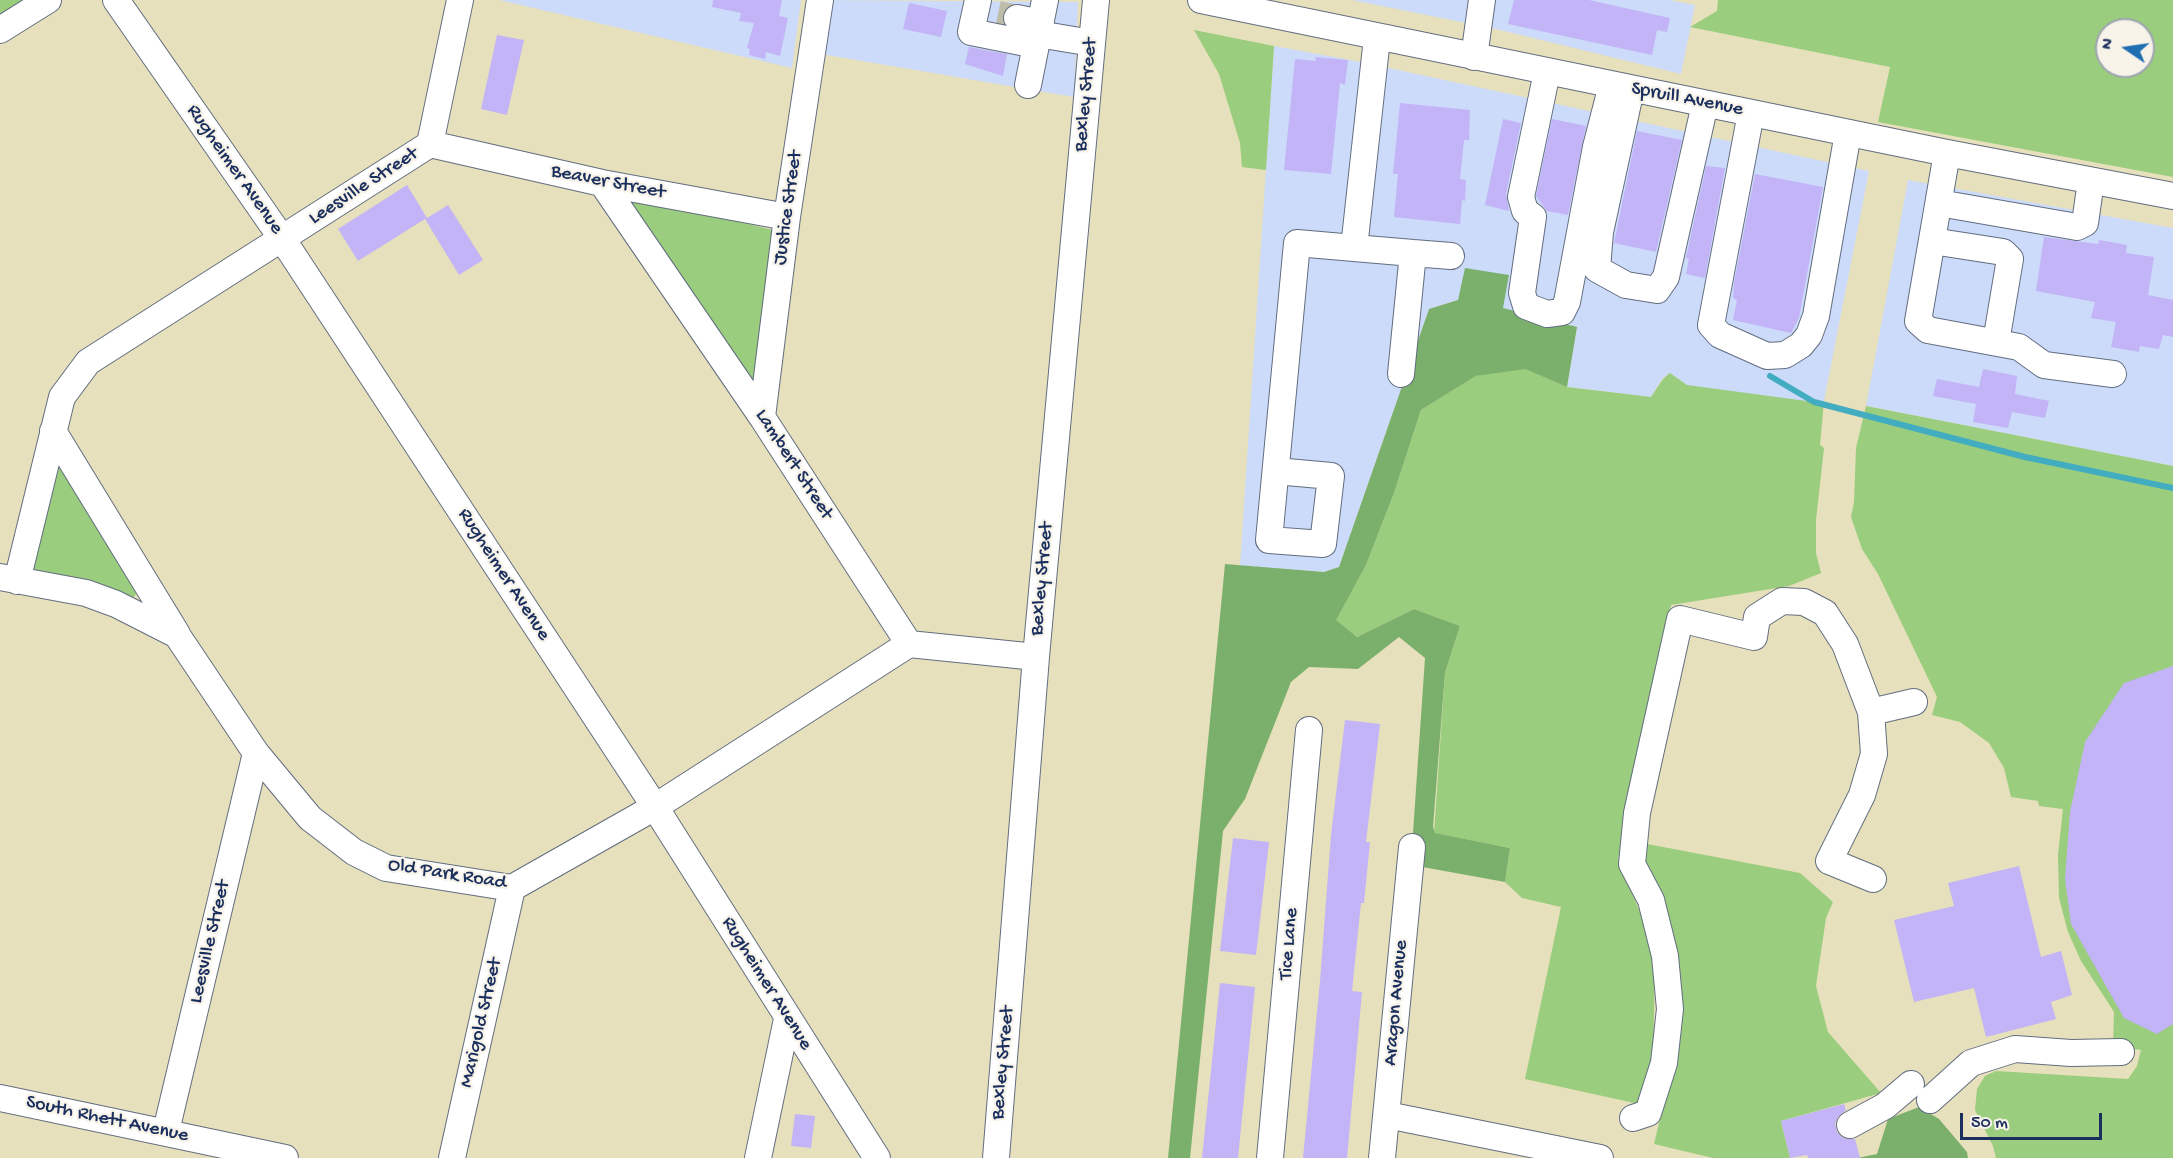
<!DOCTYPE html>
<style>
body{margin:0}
#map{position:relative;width:2173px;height:1158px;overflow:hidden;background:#e7e0bc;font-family:"Gochi Hand",sans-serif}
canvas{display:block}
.north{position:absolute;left:2095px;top:18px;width:60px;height:60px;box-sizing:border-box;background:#f7f3e8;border:2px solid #9fa5b1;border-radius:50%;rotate:283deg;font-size:16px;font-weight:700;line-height:24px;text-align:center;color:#1b2f5e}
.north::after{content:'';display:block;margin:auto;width:21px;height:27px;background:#1f6fb2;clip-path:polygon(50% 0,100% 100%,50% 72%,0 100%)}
.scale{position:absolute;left:1960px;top:1113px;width:142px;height:27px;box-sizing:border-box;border:3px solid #1b2f5e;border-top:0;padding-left:8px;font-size:18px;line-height:21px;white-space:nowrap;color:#1b2f5e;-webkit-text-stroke:4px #f7f3e8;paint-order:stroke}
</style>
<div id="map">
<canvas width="2173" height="1158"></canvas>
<div class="north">N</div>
<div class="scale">50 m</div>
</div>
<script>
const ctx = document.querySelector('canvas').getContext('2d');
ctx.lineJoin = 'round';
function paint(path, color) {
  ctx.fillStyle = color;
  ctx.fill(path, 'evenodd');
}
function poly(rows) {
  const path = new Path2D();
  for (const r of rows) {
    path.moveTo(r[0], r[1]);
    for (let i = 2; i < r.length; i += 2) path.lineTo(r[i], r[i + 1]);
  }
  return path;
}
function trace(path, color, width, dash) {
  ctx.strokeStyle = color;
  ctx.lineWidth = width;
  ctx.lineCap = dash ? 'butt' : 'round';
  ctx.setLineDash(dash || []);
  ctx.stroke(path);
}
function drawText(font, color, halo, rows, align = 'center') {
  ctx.font = font + ' "Gochi Hand",sans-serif';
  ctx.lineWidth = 4.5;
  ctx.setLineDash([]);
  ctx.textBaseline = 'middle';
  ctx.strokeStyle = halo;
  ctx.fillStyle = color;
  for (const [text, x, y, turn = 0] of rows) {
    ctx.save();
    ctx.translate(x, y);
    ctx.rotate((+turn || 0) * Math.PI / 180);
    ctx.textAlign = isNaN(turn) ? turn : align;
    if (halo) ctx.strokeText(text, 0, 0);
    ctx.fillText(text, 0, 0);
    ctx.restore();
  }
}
paint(poly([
 [499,0,801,0,792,68],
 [828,0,1078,2,1074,97,821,54],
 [1352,0,1670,0,1695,5,1681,74,1496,29],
 [1274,46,1356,61,1869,171,1824,401,1787,401,1687,385,1670,373,1662,379,1651,397,1567,387,1577,327,1458,300,1429,309,1339,567,1324,572,1240,566],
 [1908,180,2173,228,2173,466,1866,406]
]), '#ccdbfa');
paint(poly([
 [0,0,46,0,0,29],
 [1718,0,2173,0,2173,177,1878,122,1890,67,1690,27,1717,11],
 [2107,30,2143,30,2143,66,2107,66],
 [1194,30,1274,46,1266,170,1242,167,1240,143,1219,74],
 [618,193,773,230,758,392],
 [1523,368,1567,387,1651,397,1663,379,1670,373,1687,385,1814,402,1824,401,1820,445,1824,448,1816,520,1816,553,1821,573,1789,586,1671,605,1625,840,1618,858,1645,925,1655,965,1653,1064,1639,1104,1525,1079,1561,907,1522,898,1505,882,1510,848,1434,833,1445,673,1460,626,1414,609,1357,637,1335,620,1366,565,1394,493,1421,410,1476,376],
 [1866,406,2173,466,2173,1158,1996,1158,1993,1146,1975,1110,1977,1089,1985,1076,1996,1071,2128,1079,2137,1066,2141,1050,2113,1046,2114,1012,2081,961,2068,932,2059,898,2058,855,2063,809,2039,806,2038,801,2011,797,2004,768,1989,743,1960,722,1932,715,1937,697,1878,574,1862,549,1851,517,1854,502,1856,448],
 [55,461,139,588,132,601,29,574],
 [1642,843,1800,873,1833,902,1826,918,1816,986,1828,1032,1881,1093,1781,1121,1790,1158,1713,1158,1654,1144,1682,1027,1679,965,1669,916,1656,882,1640,856]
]), '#9acd7d');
paint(poly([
 [1465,268,1509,275,1503,308,1577,327,1567,387,1525,369,1476,376,1421,410,1394,493,1366,565,1336,620,1357,637,1414,609,1460,626,1445,673,1433,827,1435,833,1510,848,1505,882,1417,866,1412,847,1425,658,1399,637,1358,669,1309,667,1291,682,1245,799,1223,831,1190,1158,1168,1158,1225,564,1324,572,1339,567,1429,309,1458,300],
 [1919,1107,1939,1119,1967,1152,1968,1158,1857,1158,1877,1154,1888,1119]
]), '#7bb06c');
trace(poly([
 [1770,376,1814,402,2025,457,2173,488]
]), '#42acc1', 6);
paint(poly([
 [713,0,782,0,779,16,788,18,780,56,766,52,765,59,749,55,750,49,747,48,754,23,739,21,741,13,712,7],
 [1514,0,1589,0,1670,18,1667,32,1657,30,1652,55,1508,24],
 [909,3,947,11,941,37,903,29],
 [497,35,524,40,507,115,481,109],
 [969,47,1007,54,1003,76,965,64],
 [1315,57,1348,60,1345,85,1340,83,1331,174,1284,170,1295,59,1316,61],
 [1400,103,1470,110,1469,140,1464,140,1460,179,1466,180,1465,201,1462,200,1460,224,1394,217,1398,174,1393,174],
 [1503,119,1521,123,1506,194,1509,211,1485,205],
 [1552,119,1586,126,1568,215,1547,211,1536,196],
 [1637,131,1682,140,1656,252,1614,243],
 [1706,166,1725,168,1705,278,1686,274,1689,259,1686,258],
 [1755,174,1823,187,1799,318,1791,333,1733,320,1737,300,1733,298,1734,283],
 [407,185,427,218,448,205,483,260,459,275,425,219,358,261,338,229],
 [2044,237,2098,244,2099,240,2127,245,2126,253,2154,257,2148,295,2173,300,2173,337,2163,335,2159,349,2140,346,2139,352,2111,347,2116,322,2091,318,2095,302,2036,291],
 [1983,369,2017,376,2015,394,2049,401,2045,418,2012,412,2008,428,1973,422,1976,404,1933,396,1937,379,1979,387],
 [2173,666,2173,1024,2157,1034,2124,1018,2071,924,2065,879,2070,812,2085,742,2124,683],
 [1345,720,1380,724,1366,842,1370,842,1364,903,1361,903,1352,991,1362,992,1347,1158,1303,1158,1320,981,1331,835],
 [1233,838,1269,842,1256,955,1220,951],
 [2019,866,2041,957,2061,951,2072,995,2051,1002,2056,1019,1986,1037,1974,988,1914,1002,1894,920,1954,906,1948,883],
 [1220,983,1255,987,1238,1158,1202,1158],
 [1844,1104,1846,1110,1838,1117,1835,1124,1837,1132,1843,1138,1855,1139,1860,1158,1808,1158,1807,1155,1790,1158,1781,1121],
 [795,1114,815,1116,811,1148,791,1146]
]), '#c2b4f7');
trace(poly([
 [998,14,1017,18]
]), '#bebda9', 26, [26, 13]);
const minor = poly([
 [116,0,283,240,655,807,877,1158],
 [978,0,971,32,1036,45,1045,0],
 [1201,0,1947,153,2173,196],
 [1017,18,1041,23],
 [0,30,48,0],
 [1038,34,1092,43],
 [1474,57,1482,0],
 [1547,72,1521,197,1525,211,1533,217,1522,293,1526,306,1547,314,1562,312,1567,302,1596,147,1612,85],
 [1028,85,1036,45],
 [1631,89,1600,232,1597,269,1626,285,1657,290,1666,277,1705,104],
 [1751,113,1711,325,1720,335,1767,356,1785,355,1801,345,1809,335,1816,316,1848,133],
 [430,144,602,183,787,217],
 [1947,153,1918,321,1928,330,2019,347,2044,365,2113,374],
 [602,183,762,417,909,644,1036,657],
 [1939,203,2077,227,2085,223,2091,181],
 [1932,241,2003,252,2010,259,1996,342],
 [1354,248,1413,253,1401,374],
 [1413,253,1451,256],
 [762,417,787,217,820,0],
 [53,431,177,634],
 [1276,471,1331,476,1323,544,1269,540,1297,243,1354,248,1377,38],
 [0,577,86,593,116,604,177,635,256,753,310,818,354,852,386,868,512,888,655,807,909,644],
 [17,581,62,397,88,362,430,144,460,0],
 [1871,712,1914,702],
 [0,1098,285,1158],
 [1930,1100,1971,1063,2015,1049,2071,1053,2121,1052],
 [1387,1115,1600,1158],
 [1633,1118,1648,1113,1664,1063,1670,1009,1665,956,1651,900,1632,864,1637,813,1680,619,1754,637,1757,617,1782,601,1804,602,1825,613,1845,644,1871,712,1874,754,1862,795,1829,861,1873,879],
 [1850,1125,1885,1106,1911,1084],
 [166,1131,256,753],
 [452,1158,512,888],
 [758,1158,787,1019],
 [996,1158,1036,657,1096,0],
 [1270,1158,1309,730],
 [1382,1158,1412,847]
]);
trace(minor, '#626d7f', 28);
trace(minor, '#fff', 26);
drawText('20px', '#1b2f5e', '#f7f3e8', [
 ["Bexley Street",1087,95,-85],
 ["Spruill Avenue",1687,100,11],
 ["Rugheimer Avenue",234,170,55],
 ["Beaver Street",608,183,11],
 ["Leesville Street",364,187,-33],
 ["Justice Street",789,208,-82],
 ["Lambert Street",793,465,57],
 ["Rugheimer Avenue",503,575,57],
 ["Bexley Street",1043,579,-85],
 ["Old Park Road",447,875,9],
 ["Leesville Street",211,942,-77],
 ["Tice Lane",1290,944,-85],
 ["Rugheimer Avenue",766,984,58],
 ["Aragon Avenue",1397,1003,-85],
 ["Marigold Street",482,1023,-77],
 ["Bexley Street",1004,1063,-85],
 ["South Rhett Avenue",107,1120,12]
]);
</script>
